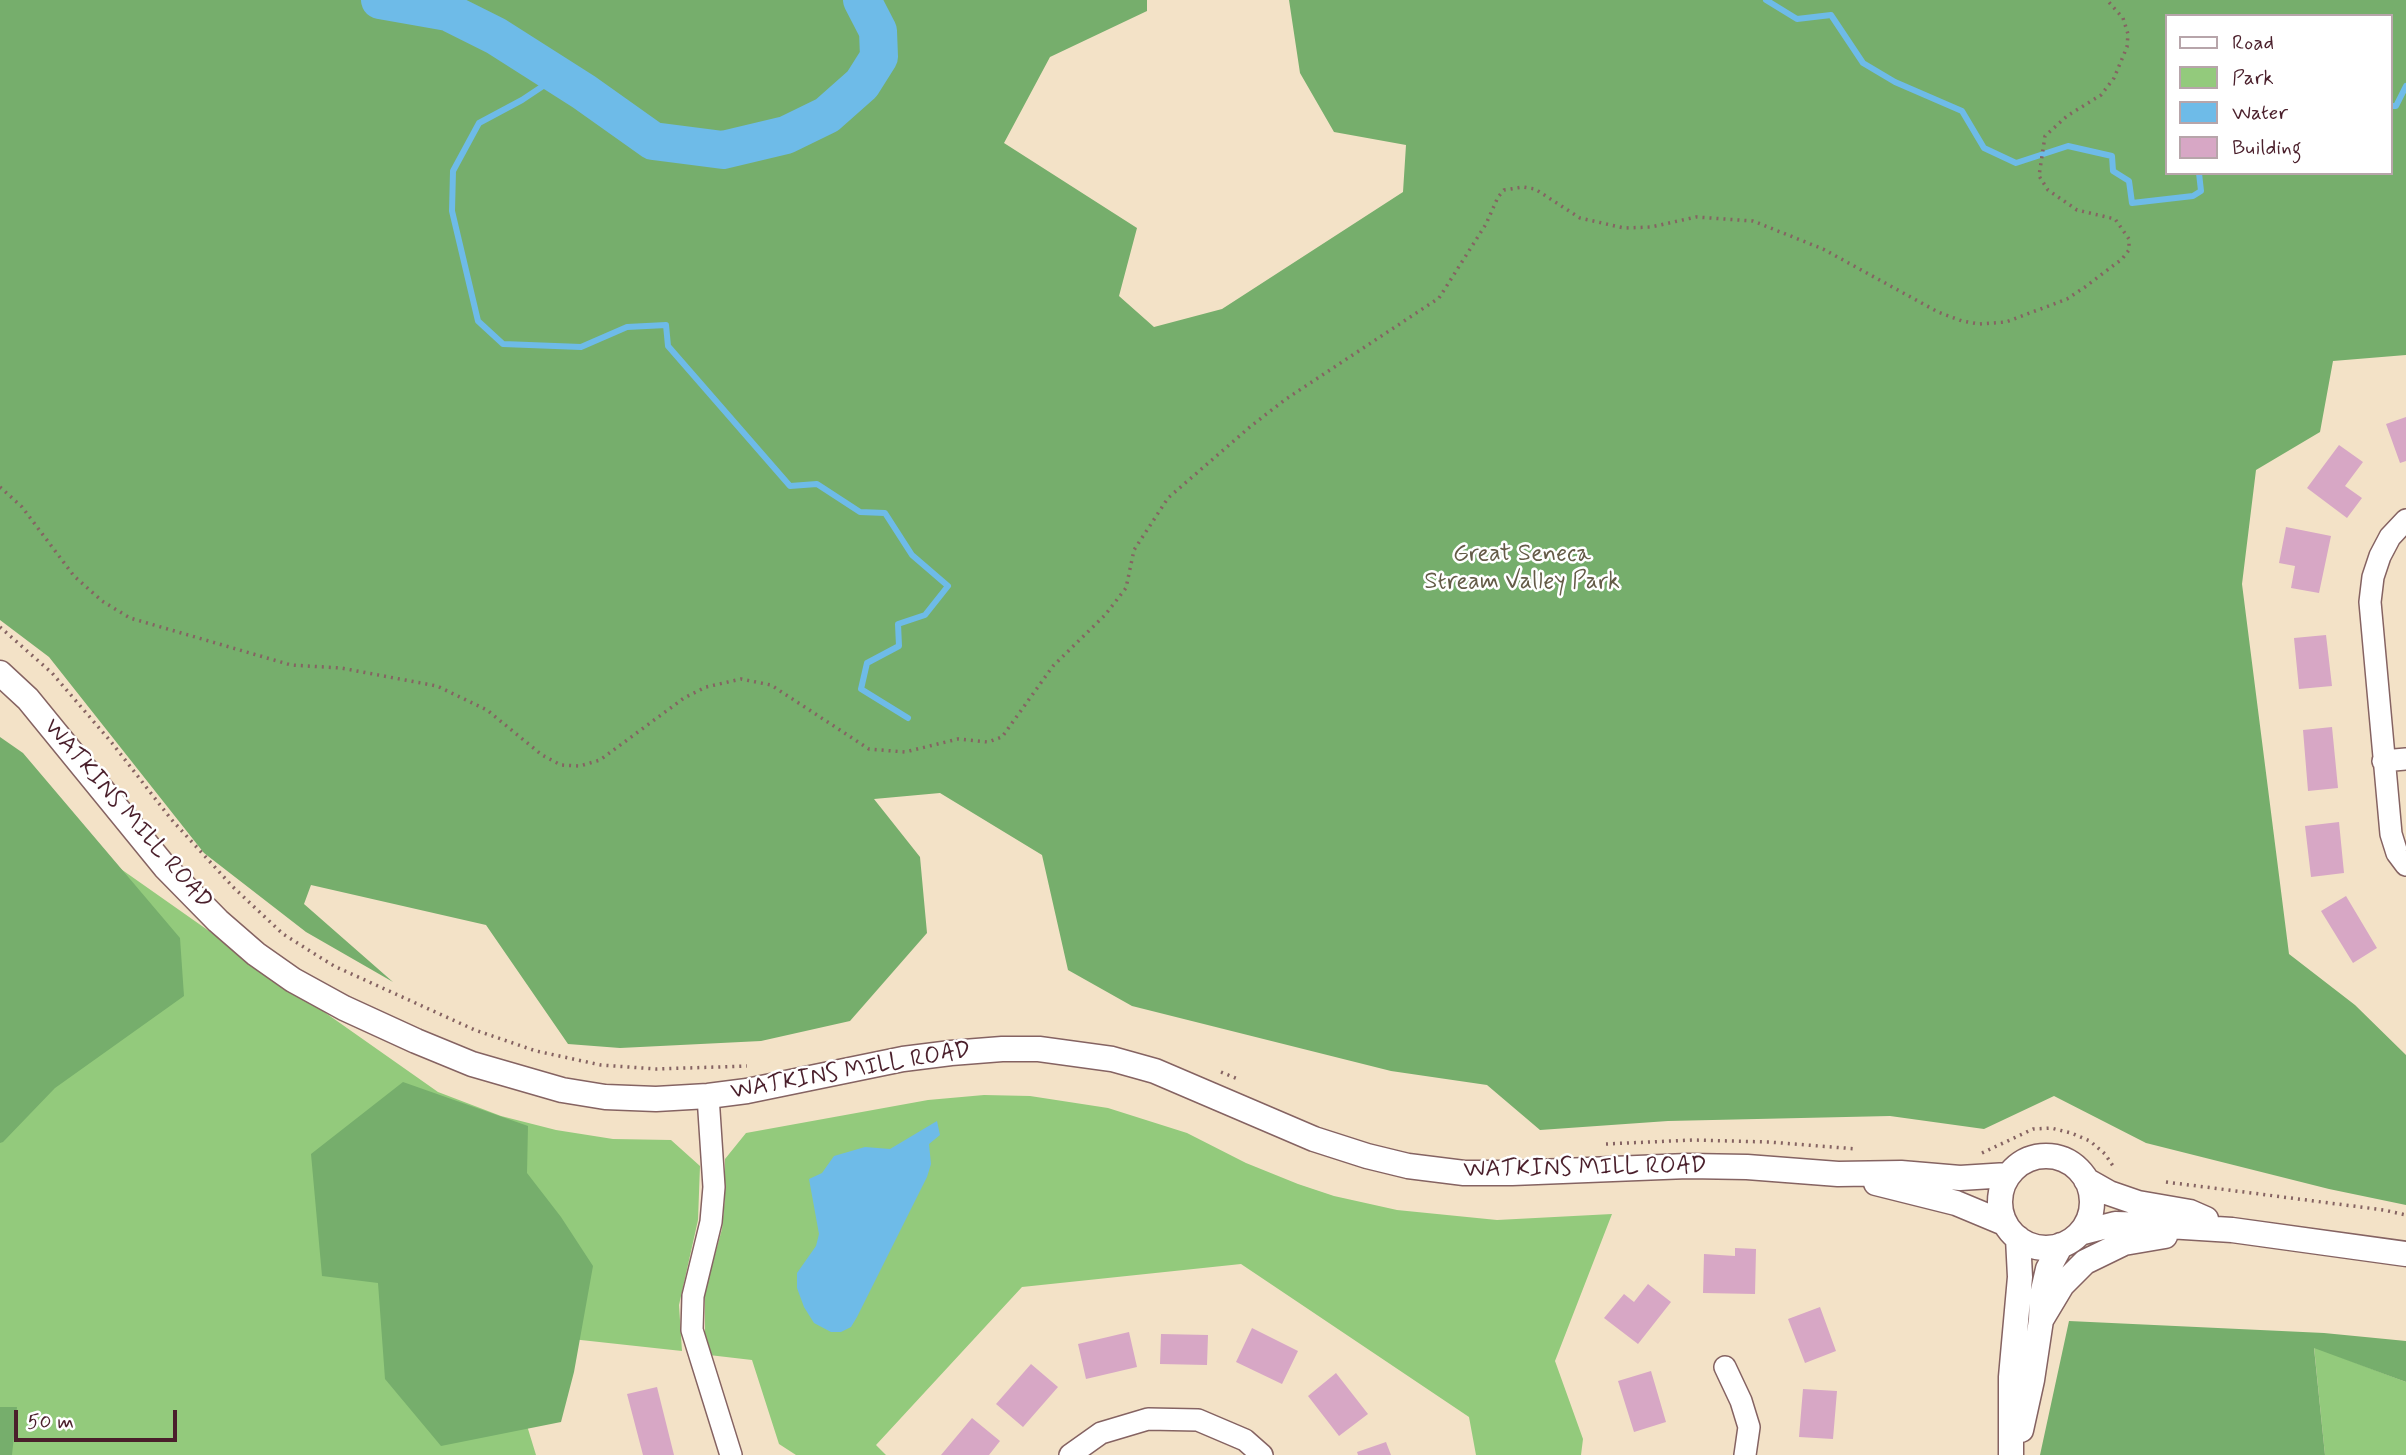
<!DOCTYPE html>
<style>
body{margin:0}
#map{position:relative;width:2406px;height:1455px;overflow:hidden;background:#f3e2c7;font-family:Mynerve,sans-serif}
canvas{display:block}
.legend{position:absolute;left:2165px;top:14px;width:228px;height:161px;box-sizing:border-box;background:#fff;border:2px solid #b7a5aa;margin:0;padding:9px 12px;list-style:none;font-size:21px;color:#4a1f2b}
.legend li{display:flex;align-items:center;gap:14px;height:35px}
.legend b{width:35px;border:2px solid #b7a5aa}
.scale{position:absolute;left:14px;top:1410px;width:163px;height:32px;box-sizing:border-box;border:4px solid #4a1f2b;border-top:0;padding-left:9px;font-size:21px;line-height:24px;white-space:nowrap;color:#4a1f2b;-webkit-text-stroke:5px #fff;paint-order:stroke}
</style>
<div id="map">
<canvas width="2406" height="1455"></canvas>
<ul class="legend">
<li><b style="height:9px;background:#fff"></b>Road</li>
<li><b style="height:19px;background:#93ca7c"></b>Park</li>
<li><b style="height:19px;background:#6ebbe8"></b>Water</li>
<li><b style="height:19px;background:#d7a7c5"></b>Building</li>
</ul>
<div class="scale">50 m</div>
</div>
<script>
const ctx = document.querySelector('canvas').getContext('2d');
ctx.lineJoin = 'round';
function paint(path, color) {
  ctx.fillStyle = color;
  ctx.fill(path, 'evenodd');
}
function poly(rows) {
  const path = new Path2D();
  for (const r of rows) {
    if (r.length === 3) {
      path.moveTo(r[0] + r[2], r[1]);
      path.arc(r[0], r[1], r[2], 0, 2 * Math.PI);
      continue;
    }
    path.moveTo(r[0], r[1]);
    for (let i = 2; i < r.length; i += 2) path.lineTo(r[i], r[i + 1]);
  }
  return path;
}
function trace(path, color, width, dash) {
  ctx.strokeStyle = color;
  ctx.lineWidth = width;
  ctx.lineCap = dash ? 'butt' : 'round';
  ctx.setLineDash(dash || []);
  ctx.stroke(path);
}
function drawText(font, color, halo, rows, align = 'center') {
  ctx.font = font + ' Mynerve,sans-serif';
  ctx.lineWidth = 5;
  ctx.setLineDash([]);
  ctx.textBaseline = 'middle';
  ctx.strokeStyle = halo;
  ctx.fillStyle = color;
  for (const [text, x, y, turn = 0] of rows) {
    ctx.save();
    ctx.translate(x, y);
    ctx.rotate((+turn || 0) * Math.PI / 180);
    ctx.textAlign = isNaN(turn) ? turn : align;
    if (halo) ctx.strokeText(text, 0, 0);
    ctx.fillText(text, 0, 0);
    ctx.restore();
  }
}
paint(poly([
 [0,784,438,1092,501,1116,556,1130,613,1139,671,1140,700,1166,698,1220,679,1305,682,1351,498,1331,536,1455,0,1455],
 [984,1095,1030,1096,1108,1108,1187,1133,1246,1163,1298,1184,1334,1196,1397,1210,1497,1220,1612,1214,1555,1361,1583,1439,1581,1455,1476,1455,1469,1417,1241,1264,1022,1287,876,1445,886,1455,796,1455,779,1444,752,1360,709,1355,705,1341,705,1291,722,1229,725,1197,725,1159,746,1133,928,1100],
 [2314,1347,2406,1382,2406,1455,2325,1455]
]), '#93ca7c');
paint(poly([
 [0,0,1147,0,1147,11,1050,57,1004,143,1137,228,1119,296,1154,327,1222,309,1403,192,1406,145,1334,132,1300,73,1289,0,2406,0,2406,355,2333,361,2320,432,2256,470,2242,584,2289,954,2355,1005,2406,1055,2406,1205,2329,1189,2146,1143,2054,1096,1984,1129,1890,1116,1668,1121,1540,1130,1487,1085,1391,1071,1132,1006,1068,970,1042,855,940,793,874,799,920,857,927,933,850,1021,761,1041,620,1048,568,1044,486,925,311,885,304,904,393,982,306,932,204,853,49,657,0,620],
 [2166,16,2390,16,2390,173,2166,173],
 [0,737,23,753,180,938,184,996,55,1088,3,1142,0,1143],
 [403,1082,528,1126,527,1173,561,1217,593,1266,574,1372,561,1422,441,1446,385,1379,378,1283,322,1276,311,1154],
 [2069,1321,2324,1333,2406,1341,2406,1382,2314,1348,2325,1455,2040,1455],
 [0,1407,17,1407,12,1455,0,1455]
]), '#76ae6c');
paint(poly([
 [937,1121,940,1135,929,1144,931,1164,927,1177,857,1317,851,1327,841,1332,831,1332,814,1323,804,1307,797,1288,797,1273,816,1246,819,1234,809,1179,822,1173,834,1156,865,1147,890,1149]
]), '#6ebbe8');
trace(poly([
 [1766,0,1797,19,1831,15,1863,63,1895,82,1962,111,1984,148,2016,163,2068,146,2112,156,2113,171,2129,181,2132,203,2193,196,2201,191,2199,173],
 [558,76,522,100,479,123,453,171,452,211,478,321,503,344,581,347,627,327,666,325,668,346,790,486,817,484,860,512,885,513,912,555,948,586,925,615,898,624,899,646,867,663,861,689,908,718],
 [2390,106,2396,106,2406,86]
]), '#6ebbe8', 6);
trace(poly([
 [380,0,448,12,496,36,584,92,653,141,723,150,786,135,827,115,862,84,879,57,878,31,862,0]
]), '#6ebbe8', 38);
paint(poly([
 [2406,417,2406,461,2400,463,2386,424],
 [2339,445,2363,462,2345,486,2362,498,2347,518,2307,488],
 [2286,527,2331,536,2319,593,2291,588,2295,566,2279,563],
 [2326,635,2332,686,2299,689,2294,638],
 [2332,727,2338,788,2308,791,2303,730],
 [2339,822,2344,873,2311,877,2305,826],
 [2346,896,2377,948,2353,963,2321,911],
 [1735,1248,1756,1249,1755,1294,1703,1293,1704,1254,1735,1256],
 [1648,1284,1671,1302,1638,1344,1604,1318,1624,1294,1634,1302],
 [1820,1307,1836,1351,1805,1363,1788,1319],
 [1252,1328,1298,1351,1282,1384,1236,1362],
 [1129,1332,1137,1367,1086,1379,1078,1344],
 [1161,1334,1208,1335,1207,1365,1160,1364],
 [1031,1364,1058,1387,1023,1427,996,1404],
 [1651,1371,1666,1422,1634,1432,1618,1381],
 [1336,1373,1368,1414,1339,1436,1308,1396],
 [657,1387,674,1455,643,1455,627,1394],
 [1803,1389,1837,1391,1833,1439,1799,1437],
 [972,1418,1000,1441,989,1455,941,1455],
 [1386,1442,1391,1455,1358,1455,1357,1452]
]), '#d7a7c5');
const minor = poly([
 [2406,520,2390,537,2380,556,2373,577,2370,602,2391,834,2397,853,2406,865],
 [2383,761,2406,759],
 [708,1096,714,1187,711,1222,693,1296,692,1330,731,1455],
 [1725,1367,1741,1401,1749,1427,1745,1455],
 [1070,1455,1101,1433,1148,1419,1198,1420,1245,1440,1262,1455]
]);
const tertiary = poly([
 [0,673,28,699,165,867,218,921,256,954,293,980,344,1008,416,1041,472,1064,562,1090,605,1097,656,1099,708,1096,747,1091,903,1059,951,1053,1002,1049,1039,1049,1112,1059,1155,1071,1314,1139,1367,1156,1408,1166,1464,1173,1512,1173,1688,1166,1747,1167,1838,1174,1901,1173,1960,1178,2008,1175],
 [2046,1202,46],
 [2086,1180,2109,1193,2138,1203,2190,1212,2206,1219],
 [1876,1183,1956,1203,2004,1223],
 [2080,1233,2115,1224,2152,1225,2232,1230,2406,1254],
 [2041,1320,2062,1285,2085,1262,2124,1243,2165,1236],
 [2021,1430,2032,1380,2041,1320,2042,1295,2048,1269,2061,1245],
 [2011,1455,2011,1377,2020,1277,2018,1238]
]);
trace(minor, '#856362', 24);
trace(tertiary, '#856362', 27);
trace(poly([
 [0,487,22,507,74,576,102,601,130,618,291,665,341,668,437,686,487,710,542,755,561,765,580,766,600,760,684,698,706,687,741,679,771,685,869,749,905,752,958,739,988,742,1002,737,1053,666,1105,615,1126,588,1134,550,1168,498,1251,426,1286,399,1439,298,1486,224,1498,197,1504,190,1523,187,1535,189,1580,218,1624,228,1651,227,1696,217,1753,221,1823,249,1938,312,1962,321,1979,324,2006,322,2067,299,2085,287,2122,259,2129,250,2129,239,2115,219,2077,210,2048,190,2039,176,2045,136,2067,116,2101,95,2114,78,2127,47,2128,34,2123,18,2107,0],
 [0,627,52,673,112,743,171,819,233,887,283,934,334,966,475,1030,536,1051,601,1065,657,1069,747,1066],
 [1221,1072,1240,1080],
 [1606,1144,1693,1140,1769,1142,1857,1149],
 [1982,1153,2033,1129,2051,1128,2071,1133,2090,1141,2105,1154,2115,1169],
 [2166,1182,2384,1210,2406,1215]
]), '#856362', 3.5, [2, 5]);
trace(minor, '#fff', 21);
trace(tertiary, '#fff', 24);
drawText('24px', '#645b47', '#fff', [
 ["Great Seneca",1522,555],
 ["Stream Valley Park",1522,583]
]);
drawText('24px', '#4a1f2b', '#fff', [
 ["WATKINS MILL ROAD",127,815,49],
 ["WATKINS MILL ROAD",851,1072,-10],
 ["WATKINS MILL ROAD",1585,1169,-1]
]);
</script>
